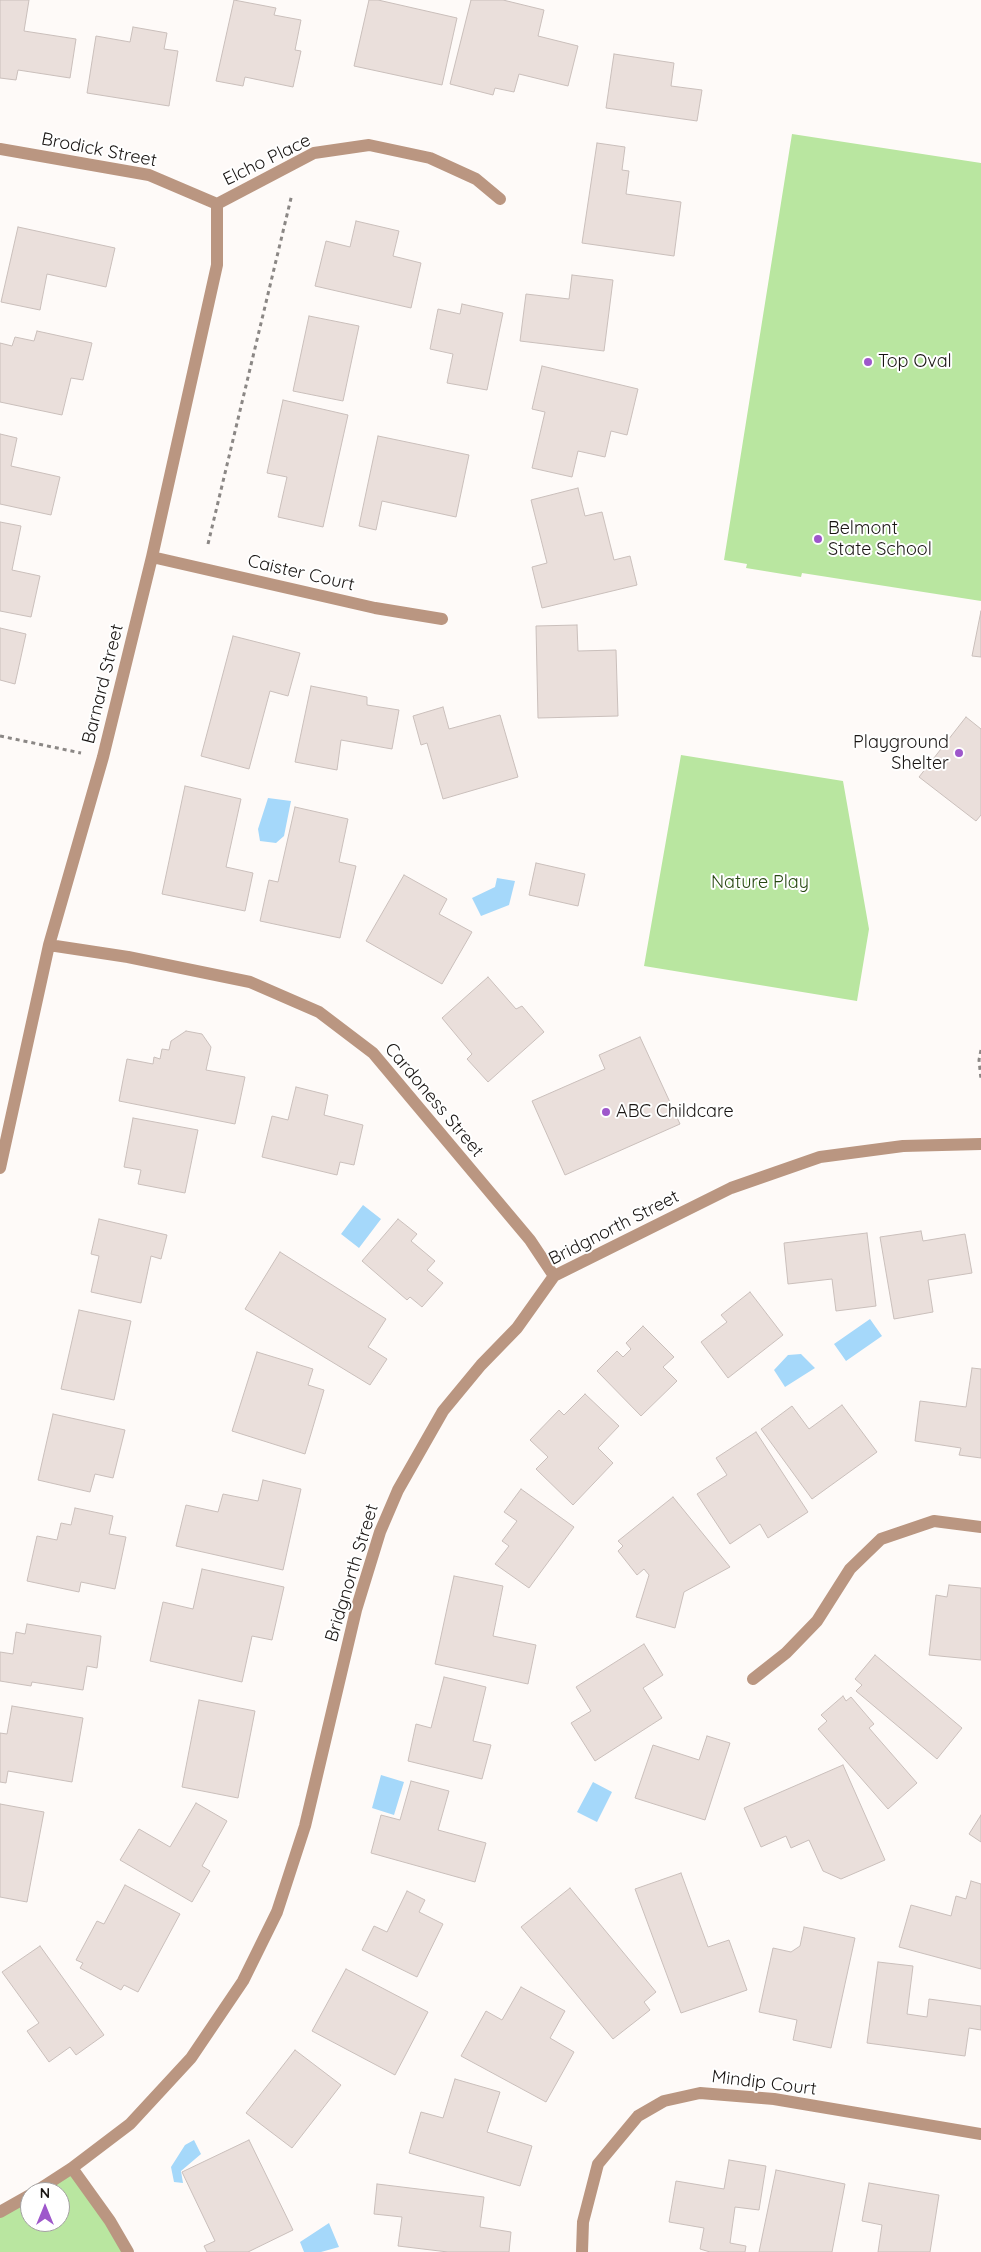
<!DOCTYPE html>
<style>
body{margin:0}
#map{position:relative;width:981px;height:2252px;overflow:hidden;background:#fefaf8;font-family:Quicksand,sans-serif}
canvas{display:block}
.north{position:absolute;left:20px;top:2182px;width:50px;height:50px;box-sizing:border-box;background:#fff;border:1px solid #a3a1a1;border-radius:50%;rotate:0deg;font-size:14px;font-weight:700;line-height:20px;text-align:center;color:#191513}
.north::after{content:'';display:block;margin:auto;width:18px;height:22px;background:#9e57cb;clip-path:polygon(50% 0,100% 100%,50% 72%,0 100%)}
</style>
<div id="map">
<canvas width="981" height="2252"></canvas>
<div class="north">N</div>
</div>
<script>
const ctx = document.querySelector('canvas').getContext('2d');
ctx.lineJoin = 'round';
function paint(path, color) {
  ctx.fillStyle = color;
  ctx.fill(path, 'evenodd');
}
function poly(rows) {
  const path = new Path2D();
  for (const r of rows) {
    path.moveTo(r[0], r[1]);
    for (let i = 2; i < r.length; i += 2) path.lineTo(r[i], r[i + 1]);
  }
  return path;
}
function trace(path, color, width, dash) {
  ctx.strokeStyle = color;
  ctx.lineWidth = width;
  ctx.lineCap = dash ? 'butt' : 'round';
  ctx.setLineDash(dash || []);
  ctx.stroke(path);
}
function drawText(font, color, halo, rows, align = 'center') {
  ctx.font = font + ' Quicksand,sans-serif';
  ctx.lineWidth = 4;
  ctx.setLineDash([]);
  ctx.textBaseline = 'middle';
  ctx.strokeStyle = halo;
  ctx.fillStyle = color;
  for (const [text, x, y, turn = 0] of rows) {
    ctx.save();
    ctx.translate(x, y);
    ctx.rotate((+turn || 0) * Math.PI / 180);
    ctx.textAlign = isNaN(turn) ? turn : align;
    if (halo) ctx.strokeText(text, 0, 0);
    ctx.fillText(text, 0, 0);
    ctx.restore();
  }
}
paint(poly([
 [792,134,981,163,981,601,802,573,801,577,746,568,747,564,724,560],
 [681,755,843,781,869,929,857,1001,644,966],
 [72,2168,128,2252,0,2252,0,2212,30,2195,30,2222,60,2222,60,2192,35,2192]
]), '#b9e6a0');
paint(poly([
 [268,798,291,801,284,836,276,843,260,841,258,829],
 [497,878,515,881,509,905,481,916,472,898,495,887],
 [363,1205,381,1219,359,1248,341,1234],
 [870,1319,882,1336,846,1361,834,1344],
 [801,1354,815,1368,785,1387,774,1370,788,1355],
 [381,1775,404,1782,394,1815,372,1808],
 [593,1782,612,1792,597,1822,577,1812],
 [194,2140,201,2154,181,2171,183,2183,174,2182,171,2167,185,2145],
 [329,2223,339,2247,321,2252,304,2252,300,2242]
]), '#a5d8fa');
const building = poly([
 [0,0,29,0,24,31,76,39,70,78,18,70,16,80,0,78,0,0],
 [234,0,276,8,274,15,301,20,295,50,301,51,293,87,245,77,243,86,216,81,234,0],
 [369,0,378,0,457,18,442,85,354,66,369,0],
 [471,0,503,0,544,10,538,36,578,46,568,86,519,74,514,92,495,88,493,95,450,84,471,0],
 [133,27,167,33,164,49,178,51,169,106,87,93,96,36,130,42,133,27],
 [614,54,674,63,671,86,702,90,697,121,606,108,614,54],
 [597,143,625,147,622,170,629,171,626,194,681,202,674,256,582,243,597,143],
 [356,221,399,231,393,256,421,263,411,308,315,286,326,241,350,247,356,221],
 [18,227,115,248,106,287,47,274,40,310,1,302,18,227],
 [572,275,613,280,604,351,520,341,526,294,569,299,572,275],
 [462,304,503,313,487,390,447,383,453,354,430,349,438,309,460,314,462,304],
 [309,316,359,326,343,401,293,391,309,316],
 [37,331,92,343,83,380,71,378,62,415,0,402,0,343,12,346,15,337,34,341,37,331],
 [542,366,638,389,627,435,611,431,605,457,578,451,572,477,532,468,545,412,532,409,542,366],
 [283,400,348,415,323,527,278,517,287,477,267,473,283,400],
 [0,434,17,438,11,466,60,477,51,515,0,504,0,434],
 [378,436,469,455,456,517,382,501,376,530,359,526,378,436],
 [578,488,585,516,602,512,614,560,630,556,637,585,542,608,532,567,547,563,531,500,578,488],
 [0,522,21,526,12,570,40,576,31,617,0,611,0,522],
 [981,611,981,657,972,656,981,611],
 [577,625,578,651,616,650,618,716,538,718,536,626,577,625],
 [0,628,26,634,15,684,0,680,0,628],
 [233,636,300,653,288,696,270,691,249,769,201,756,233,636],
 [311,686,367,697,367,705,399,710,392,749,341,740,337,770,295,762,311,686],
 [443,707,449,729,500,715,518,777,443,799,427,743,421,745,413,716,443,707],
 [966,717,981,729,981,815,976,821,919,777,966,717],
 [185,786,241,799,226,867,253,873,245,911,162,894,185,786],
 [295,807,348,819,339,862,356,866,340,938,260,921,269,880,278,882,295,807],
 [536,863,585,874,578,906,529,895,536,863],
 [404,875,447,899,439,914,472,932,442,984,366,941,404,875],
 [488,977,516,1009,522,1006,544,1032,488,1082,467,1059,472,1054,442,1018,488,977],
 [186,1031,202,1034,211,1047,206,1070,245,1077,235,1124,119,1101,127,1059,153,1064,154,1057,160,1059,162,1049,169,1050,171,1041,186,1031],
 [640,1037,680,1124,565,1175,532,1101,605,1069,599,1055,640,1037],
 [296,1087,328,1095,324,1115,363,1125,354,1165,340,1162,337,1175,262,1157,272,1116,288,1120,296,1087],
 [133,1118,198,1130,185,1193,138,1184,141,1170,124,1167,133,1118],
 [99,1219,167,1235,161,1259,151,1256,141,1303,91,1292,99,1256,91,1254,99,1219],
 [398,1219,417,1234,411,1241,435,1261,427,1270,443,1283,422,1307,410,1297,407,1300,362,1261,398,1219],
 [921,1231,923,1241,965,1234,972,1273,928,1280,933,1312,894,1319,880,1237,921,1231],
 [867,1233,876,1306,836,1311,832,1279,788,1284,784,1243,867,1233],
 [280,1252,386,1319,368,1347,387,1359,370,1385,245,1309,280,1252],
 [750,1292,783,1335,728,1378,701,1342,727,1322,721,1315,750,1292],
 [79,1310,131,1321,114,1400,61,1389,79,1310],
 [643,1326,674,1357,663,1367,677,1381,641,1416,597,1371,617,1351,623,1357,631,1349,626,1343,643,1326],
 [257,1352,313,1369,308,1385,324,1390,305,1454,232,1431,257,1352],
 [972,1368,981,1369,981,1458,959,1455,961,1448,915,1441,920,1401,966,1407,972,1368],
 [585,1394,619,1426,598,1448,613,1463,573,1505,536,1469,548,1457,530,1440,559,1410,564,1415,585,1394],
 [842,1405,877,1452,812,1499,761,1429,792,1406,809,1429,842,1405],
 [53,1414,125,1430,113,1478,95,1474,90,1492,38,1480,53,1414],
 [756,1432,808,1512,768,1538,760,1524,730,1544,697,1494,727,1475,716,1458,756,1432],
 [263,1480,301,1489,283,1570,176,1546,186,1505,218,1512,223,1494,258,1501,263,1480],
 [521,1489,574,1527,529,1588,495,1564,509,1546,502,1541,517,1521,504,1512,521,1489],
 [673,1497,730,1567,684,1592,675,1628,636,1617,649,1575,644,1569,637,1575,618,1551,623,1546,618,1541,673,1497],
 [75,1508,113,1516,109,1534,126,1537,115,1589,81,1582,79,1592,27,1581,37,1536,57,1540,61,1523,71,1525,75,1508],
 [202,1569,284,1587,272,1640,252,1636,242,1682,150,1661,163,1602,193,1609,202,1569],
 [454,1576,503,1586,493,1636,536,1645,528,1684,435,1664,454,1576],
 [949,1585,981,1588,981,1660,929,1655,936,1595,947,1597,949,1585],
 [27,1624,101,1636,97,1668,87,1666,83,1690,32,1682,31,1686,0,1681,0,1652,13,1654,16,1632,25,1634,27,1624],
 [644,1644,663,1675,643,1688,662,1718,595,1761,571,1723,591,1711,576,1687,644,1644],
 [875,1655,962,1728,937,1759,856,1691,862,1685,855,1679,875,1655],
 [444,1677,486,1687,473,1741,491,1745,482,1779,408,1761,416,1724,431,1728,444,1677],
 [843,1696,846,1701,851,1697,874,1724,869,1728,917,1783,888,1809,818,1729,827,1721,821,1715,843,1696],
 [199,1700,255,1711,238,1798,182,1787,199,1700],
 [12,1706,83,1718,72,1782,8,1771,6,1783,0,1782,0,1733,7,1734,12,1706],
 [707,1736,730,1743,705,1820,635,1798,653,1745,699,1760,707,1736],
 [843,1765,885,1860,841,1879,823,1871,809,1840,791,1848,786,1836,761,1847,744,1808,843,1765],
 [411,1781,449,1791,438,1830,486,1843,475,1882,371,1853,381,1815,400,1820,411,1781],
 [196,1803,227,1821,202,1866,210,1871,192,1902,120,1860,139,1829,170,1847,196,1803],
 [0,1804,44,1812,27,1902,0,1897,0,1804],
 [981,1815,981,1842,969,1834,981,1815],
 [681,1873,708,1947,729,1940,747,1990,681,2013,635,1889,681,1873],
 [971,1881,981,1884,981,1969,899,1947,911,1905,951,1916,956,1896,966,1899,971,1881],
 [125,1885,180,1914,138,1992,124,1985,121,1990,80,1968,83,1963,76,1960,97,1921,104,1924,125,1885],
 [570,1888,656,1992,644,2002,650,2010,613,2039,521,1927,570,1888],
 [407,1891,425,1900,419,1912,443,1924,417,1977,362,1950,374,1926,387,1932,407,1891],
 [804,1927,855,1938,831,2048,793,2040,797,2020,759,2012,773,1948,791,1952,800,1946,804,1927],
 [40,1946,104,2035,76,2055,70,2047,49,2062,27,2031,39,2023,2,1972,40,1946],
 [878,1962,913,1966,907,2014,927,2017,929,1999,981,2006,981,2030,969,2028,965,2056,867,2043,878,1962],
 [346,1969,428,2012,395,2075,312,2031,346,1969],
 [521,1987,565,2011,550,2038,574,2052,546,2102,461,2056,486,2011,502,2020,521,1987],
 [295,2050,341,2085,292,2148,246,2113,295,2050],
 [455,2079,500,2092,487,2132,532,2146,520,2186,409,2153,421,2112,443,2118,455,2079],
 [249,2140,293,2230,248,2252,207,2252,204,2246,215,2241,182,2172,249,2140],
 [729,2160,766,2166,759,2210,735,2207,730,2243,746,2246,745,2252,710,2252,700,2249,704,2228,669,2222,676,2181,724,2189,729,2160],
 [776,2170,845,2184,832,2252,759,2252,776,2170],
 [869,2183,939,2195,930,2252,878,2252,882,2225,862,2221,869,2183],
 [377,2184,484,2197,480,2227,511,2232,509,2252,448,2252,398,2246,402,2217,374,2214,377,2184]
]);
paint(building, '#eadfdb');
trace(building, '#cabfbb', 1);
trace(poly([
 [208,544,292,194],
 [0,736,81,753],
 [981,1050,979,1060,981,1079]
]), '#8b8785', 3, [4, 4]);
trace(poly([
 [0,149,149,175,217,204],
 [217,204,314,153,369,145,430,158,476,179,500,199],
 [152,557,375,608,442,619],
 [49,945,128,957,250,982,319,1012,373,1053,530,1240,554,1276],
 [0,1168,49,945,103,757,152,557,217,265,217,204],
 [753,1679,786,1653,817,1621,850,1569,881,1539,934,1521,981,1527],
 [72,2168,110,2221,128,2252],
 [35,2192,72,2168,130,2124,191,2058,243,1981,277,1912,305,1826,356,1610,380,1532,398,1490,443,1411,481,1365,517,1328,554,1276,731,1188,820,1157,903,1146,981,1144],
 [0,2212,30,2195],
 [582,2252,583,2222,598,2164,638,2116,664,2101,700,2093,774,2099,981,2134]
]), '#ba9681', 12);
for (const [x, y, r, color] of [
 [868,362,5,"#9e57cb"],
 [818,539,5,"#9e57cb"],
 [959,753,5,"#9e57cb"],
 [606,1112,5,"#9e57cb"]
]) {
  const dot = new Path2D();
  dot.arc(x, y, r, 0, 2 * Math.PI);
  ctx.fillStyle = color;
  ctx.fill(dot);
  trace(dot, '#fff', 2);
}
drawText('18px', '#191513', '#fff', [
 ["Brodick Street",99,150,11],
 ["Elcho Place",267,160,-26],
 ["Caister Court",301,573,13],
 ["Barnard Street",103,684,-76],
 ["Cardoness Street",434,1100,50],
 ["Bridgnorth Street",614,1228,-27],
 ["Bridgnorth Street",352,1573,-73],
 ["Mindip Court",764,2083,7]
]);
drawText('18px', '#191513', '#fff', [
 ["Top Oval",878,362],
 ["Belmont",828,529],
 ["State School",828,550],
 ["Playground",949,743,"right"],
 ["Shelter",949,764,"right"],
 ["ABC Childcare",616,1112]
], 'left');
drawText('18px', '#284812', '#fff', [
 ["Nature Play",760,883]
]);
</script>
